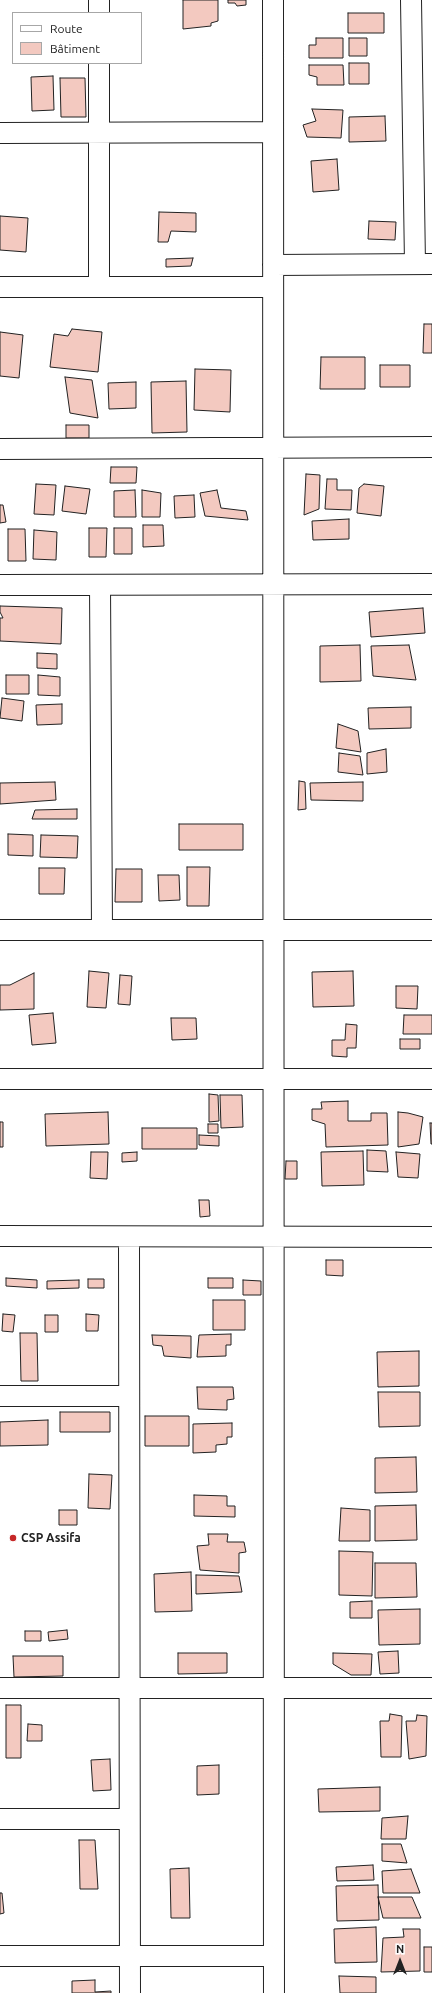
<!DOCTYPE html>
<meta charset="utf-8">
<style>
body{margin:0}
#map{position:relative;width:432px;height:1993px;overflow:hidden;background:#fff;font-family:Ubuntu,sans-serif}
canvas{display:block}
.legend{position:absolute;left:12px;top:12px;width:130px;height:52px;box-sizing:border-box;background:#fff;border:1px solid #a7a7a7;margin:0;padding:5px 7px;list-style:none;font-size:12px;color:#222}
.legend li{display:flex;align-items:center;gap:8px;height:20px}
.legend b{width:20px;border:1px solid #a7a7a7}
.north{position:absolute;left:380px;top:1941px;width:40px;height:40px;-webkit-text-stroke:3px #fff;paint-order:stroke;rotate:0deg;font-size:11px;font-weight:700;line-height:16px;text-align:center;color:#222}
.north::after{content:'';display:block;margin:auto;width:14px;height:18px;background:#222;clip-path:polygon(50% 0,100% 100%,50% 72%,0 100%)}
</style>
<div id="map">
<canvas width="432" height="1993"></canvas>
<ul class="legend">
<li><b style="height:5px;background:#fff"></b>Route</li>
<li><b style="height:11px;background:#f3c9c0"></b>Bâtiment</li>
</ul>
<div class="north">N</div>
</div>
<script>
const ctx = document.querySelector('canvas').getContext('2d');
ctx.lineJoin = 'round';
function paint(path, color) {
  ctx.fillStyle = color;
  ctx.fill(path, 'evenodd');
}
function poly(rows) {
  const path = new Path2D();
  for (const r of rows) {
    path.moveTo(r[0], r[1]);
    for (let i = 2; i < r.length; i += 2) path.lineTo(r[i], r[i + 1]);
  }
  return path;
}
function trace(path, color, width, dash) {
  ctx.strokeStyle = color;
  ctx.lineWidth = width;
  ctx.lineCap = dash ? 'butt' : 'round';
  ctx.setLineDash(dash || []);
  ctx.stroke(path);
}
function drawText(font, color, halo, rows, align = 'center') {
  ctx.font = font + ' Ubuntu,sans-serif';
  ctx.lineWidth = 3;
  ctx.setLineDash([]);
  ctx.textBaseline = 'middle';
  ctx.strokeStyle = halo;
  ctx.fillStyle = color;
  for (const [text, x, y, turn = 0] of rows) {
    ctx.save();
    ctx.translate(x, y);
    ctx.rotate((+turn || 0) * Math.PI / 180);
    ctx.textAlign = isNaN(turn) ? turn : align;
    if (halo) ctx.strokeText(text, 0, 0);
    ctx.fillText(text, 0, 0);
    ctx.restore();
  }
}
const building = poly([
 [183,0,218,0,218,21,211,23,211,26,183,29,183,0],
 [228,0,246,0,246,5,237,6,235,3,228,3,228,0],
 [348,13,384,13,384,33,348,33,348,13],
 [316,38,343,38,343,58,309,58,309,45,316,45,316,38],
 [349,38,367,38,367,56,349,56,349,38],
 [349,63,369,63,369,84,349,84,349,63],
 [309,65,343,65,344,85,317,85,317,77,309,75,309,65],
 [53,76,54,110,32,111,31,77,53,76],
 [60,78,85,78,86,117,61,117,60,78],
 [312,109,343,110,341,138,307,137,303,125,316,121,312,109],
 [385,116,386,141,349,142,349,117,385,116],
 [337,159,339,190,313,192,311,161,337,159],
 [159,212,196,213,196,232,171,231,168,242,158,242,159,212],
 [0,216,28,218,26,252,0,250,0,216],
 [369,221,396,222,395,240,368,239,369,221],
 [193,258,191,266,166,267,166,259,193,258],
 [424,324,432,324,432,353,423,353,424,324],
 [72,329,102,332,98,372,50,367,54,334,68,336,72,329],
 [0,332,23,335,19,378,0,376,0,332],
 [321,357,365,357,365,389,320,389,321,357],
 [380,365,410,365,410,387,380,387,380,365],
 [195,369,231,370,230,412,194,410,195,369],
 [65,377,92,380,98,418,70,413,65,377],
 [186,381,187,432,152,433,151,382,186,381],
 [136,382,136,408,109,409,108,383,136,382],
 [66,425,89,425,89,438,66,438,66,425],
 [111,467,137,467,136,483,110,483,111,467],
 [306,474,320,475,319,509,304,515,306,474],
 [327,479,337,479,337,490,352,490,351,510,325,509,327,479],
 [36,484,56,485,54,515,34,514,36,484],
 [364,484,384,486,381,516,357,513,359,488,364,484],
 [65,486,90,489,86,514,62,511,65,486],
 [135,490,136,517,114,517,114,491,135,490],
 [142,490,161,493,160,517,142,517,142,490],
 [217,490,221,508,246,511,248,520,205,516,200,493,217,490],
 [194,495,195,517,175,518,174,496,194,495],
 [0,505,3,505,6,522,0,523,0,505],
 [349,519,349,539,313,540,312,521,349,519],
 [143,525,163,525,164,546,143,547,143,525],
 [89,528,107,528,106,557,89,557,89,528],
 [114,528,132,528,132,554,114,554,114,528],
 [8,529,25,529,26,561,8,561,8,529],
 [34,530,57,532,56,560,33,559,34,530],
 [0,606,62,608,61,644,0,641,0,618,3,618,0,612,0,606],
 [423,608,425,633,371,637,369,612,423,608],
 [360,645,361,681,320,682,320,646,360,645],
 [409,645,416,680,373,676,371,646,409,645],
 [37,653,57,654,57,669,37,668,37,653],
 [6,675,29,675,29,694,6,694,6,675],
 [38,675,60,677,60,696,38,695,38,675],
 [2,698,24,701,22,721,0,718,2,698],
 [62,704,62,724,37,725,36,705,62,704],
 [411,707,411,728,369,729,368,708,411,707],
 [338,724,358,731,361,752,336,748,338,724],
 [386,749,387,772,367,774,367,753,386,749],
 [339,753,360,756,363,775,338,772,339,753],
 [299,781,305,782,306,809,298,810,299,781],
 [55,782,56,800,0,804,0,783,55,782],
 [363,782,363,801,311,800,310,783,363,782],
 [77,809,77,819,32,819,35,810,77,809],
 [179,824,243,824,243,850,179,850,179,824],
 [8,834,33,835,33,856,8,855,8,834],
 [41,835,78,836,77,858,40,857,41,835],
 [187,867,210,867,209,906,187,906,187,867],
 [39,868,65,868,64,894,39,894,39,868],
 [116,869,142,869,142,902,115,902,116,869],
 [158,875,179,875,180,900,159,901,158,875],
 [89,971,109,973,106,1008,87,1007,89,971],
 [353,971,354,1006,313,1007,312,972,353,971],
 [34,973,34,1009,0,1010,0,985,10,985,34,973],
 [120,975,132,976,130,1005,118,1004,120,975],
 [396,986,418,986,417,1009,396,1008,396,986],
 [53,1013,56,1043,32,1045,29,1015,53,1013],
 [404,1015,432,1015,432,1034,403,1034,404,1015],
 [171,1018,196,1018,197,1039,172,1040,171,1018],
 [346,1024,357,1025,356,1048,347,1048,347,1057,332,1056,332,1040,345,1040,346,1024],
 [400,1039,420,1039,420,1049,400,1049,400,1039],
 [209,1094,218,1095,219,1121,209,1122,209,1094],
 [220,1095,242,1095,243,1127,221,1128,220,1095],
 [348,1101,348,1121,371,1121,371,1113,387,1113,388,1145,326,1147,325,1124,312,1120,312,1109,322,1109,321,1102,348,1101],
 [108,1112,109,1144,46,1146,45,1114,108,1112],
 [398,1112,408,1113,423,1117,419,1144,398,1147,398,1112],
 [0,1122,3,1122,3,1147,0,1147,0,1122],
 [430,1123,432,1123,432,1144,431,1144,430,1123],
 [208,1124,218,1124,218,1133,208,1133,208,1124],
 [142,1128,197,1128,197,1149,142,1149,142,1128],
 [199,1135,219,1136,219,1146,199,1145,199,1135],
 [367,1150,386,1151,388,1172,367,1171,367,1150],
 [363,1151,364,1185,322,1186,321,1152,363,1151],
 [91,1152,108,1152,107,1179,90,1178,91,1152],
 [137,1152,137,1161,122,1162,122,1153,137,1152],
 [396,1152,420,1154,418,1178,398,1177,396,1152],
 [286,1161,297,1161,297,1179,285,1179,286,1161],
 [199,1200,209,1200,210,1216,200,1217,199,1200],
 [326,1260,343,1260,343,1276,326,1275,326,1260],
 [6,1278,37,1280,37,1288,6,1286,6,1278],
 [208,1278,233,1278,233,1288,208,1288,208,1278],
 [88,1279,104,1279,104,1288,88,1288,88,1279],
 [79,1280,79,1288,47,1289,47,1281,79,1280],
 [243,1280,261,1281,261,1295,243,1295,243,1280],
 [213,1300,245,1300,245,1330,213,1330,213,1300],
 [3,1314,15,1315,13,1332,2,1331,3,1314],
 [86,1314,99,1315,98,1331,86,1331,86,1314],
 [45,1315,58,1315,58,1332,45,1332,45,1315],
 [20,1333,37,1333,38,1381,21,1381,20,1333],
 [231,1334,231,1345,226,1345,226,1356,197,1357,199,1335,231,1334],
 [152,1335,191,1336,191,1358,164,1356,162,1346,153,1345,152,1335],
 [419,1351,419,1386,378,1387,377,1352,419,1351],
 [197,1387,233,1387,234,1399,227,1400,227,1410,198,1409,197,1387],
 [378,1392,420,1392,420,1426,379,1427,378,1392],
 [60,1412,110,1412,110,1432,60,1432,60,1412],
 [145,1416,189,1416,189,1446,145,1446,145,1416],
 [48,1420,48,1445,0,1446,0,1422,48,1420],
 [232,1423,232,1437,227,1437,227,1444,216,1445,216,1452,193,1453,193,1424,232,1423],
 [416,1457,417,1492,375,1493,375,1458,416,1457],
 [89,1474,112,1475,110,1509,88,1508,89,1474],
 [194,1495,227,1496,227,1506,235,1506,235,1517,194,1516,194,1495],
 [416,1505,417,1540,375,1541,375,1506,416,1505],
 [341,1508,370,1510,370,1541,339,1541,341,1508],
 [59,1510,77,1510,77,1525,59,1525,59,1510],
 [208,1534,228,1534,227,1542,244,1542,246,1552,239,1553,239,1573,200,1570,197,1546,209,1545,208,1534],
 [339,1551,373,1552,372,1596,339,1595,339,1551],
 [375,1563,416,1563,417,1597,375,1598,375,1563],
 [191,1572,192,1611,155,1612,154,1574,191,1572],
 [196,1575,239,1576,242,1592,196,1594,196,1575],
 [372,1601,372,1618,350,1618,350,1602,372,1601],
 [420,1609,420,1644,379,1645,378,1610,420,1609],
 [67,1630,68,1639,49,1641,48,1632,67,1630],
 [25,1631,41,1631,41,1641,25,1641,25,1631],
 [398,1651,399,1673,380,1674,378,1652,398,1651],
 [178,1653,227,1653,227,1673,178,1674,178,1653],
 [333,1653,372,1654,371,1675,351,1675,333,1664,333,1653],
 [13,1656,63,1656,63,1676,14,1677,13,1656],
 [6,1705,21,1705,21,1758,6,1758,6,1705],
 [390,1714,402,1716,401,1757,381,1757,380,1721,389,1721,390,1714],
 [417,1715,427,1716,426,1756,409,1759,406,1721,416,1721,417,1715],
 [28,1724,42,1725,42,1741,27,1741,28,1724],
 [110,1759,111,1790,93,1791,91,1760,110,1759],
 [219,1765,219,1794,197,1795,197,1766,219,1765],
 [380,1787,380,1811,319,1812,318,1789,380,1787],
 [408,1816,406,1839,381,1839,382,1818,408,1816],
 [79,1840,95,1840,98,1889,80,1889,79,1840],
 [382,1844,401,1844,407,1863,382,1861,382,1844],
 [373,1865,374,1880,337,1881,336,1867,373,1865],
 [189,1868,190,1918,171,1918,170,1869,189,1868],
 [411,1869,420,1893,383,1893,382,1871,411,1869],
 [378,1885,379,1920,337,1921,336,1886,378,1885],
 [0,1893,2,1893,4,1913,0,1914,0,1893],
 [378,1897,412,1897,421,1918,383,1918,378,1897],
 [376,1927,377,1962,335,1963,334,1929,376,1927],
 [403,1929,420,1929,420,1971,381,1972,383,1938,404,1937,403,1929],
 [424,1947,432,1947,432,1972,424,1972,424,1947],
 [339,1976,376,1977,376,1993,340,1993,339,1976],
 [95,1980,95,1992,111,1991,111,1993,72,1993,72,1981,95,1980]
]);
paint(building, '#f3c9c0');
trace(building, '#222', 1);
const minor = poly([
 [99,0,99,13],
 [273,0,274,1993],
 [411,0,415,264],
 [0,133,273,132],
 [273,265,432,264],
 [0,287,273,287],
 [99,287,99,63],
 [0,449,432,447],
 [0,585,432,584],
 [100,585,102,930],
 [0,930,432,930],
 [0,1079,432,1079],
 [0,1236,432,1237],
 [129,1237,130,1993],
 [0,1396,129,1396],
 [0,1688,432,1688],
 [0,1819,129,1819],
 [0,1956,274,1956]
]);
trace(minor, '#222', 22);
trace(minor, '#fff', 20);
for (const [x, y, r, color] of [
 [13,1538,4,"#c62828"]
]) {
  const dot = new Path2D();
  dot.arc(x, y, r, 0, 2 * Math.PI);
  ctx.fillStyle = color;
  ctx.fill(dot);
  trace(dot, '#fff', 1.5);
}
drawText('bold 12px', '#222', '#fff', [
 ["CSP Assifa",21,1538]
], 'left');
</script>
